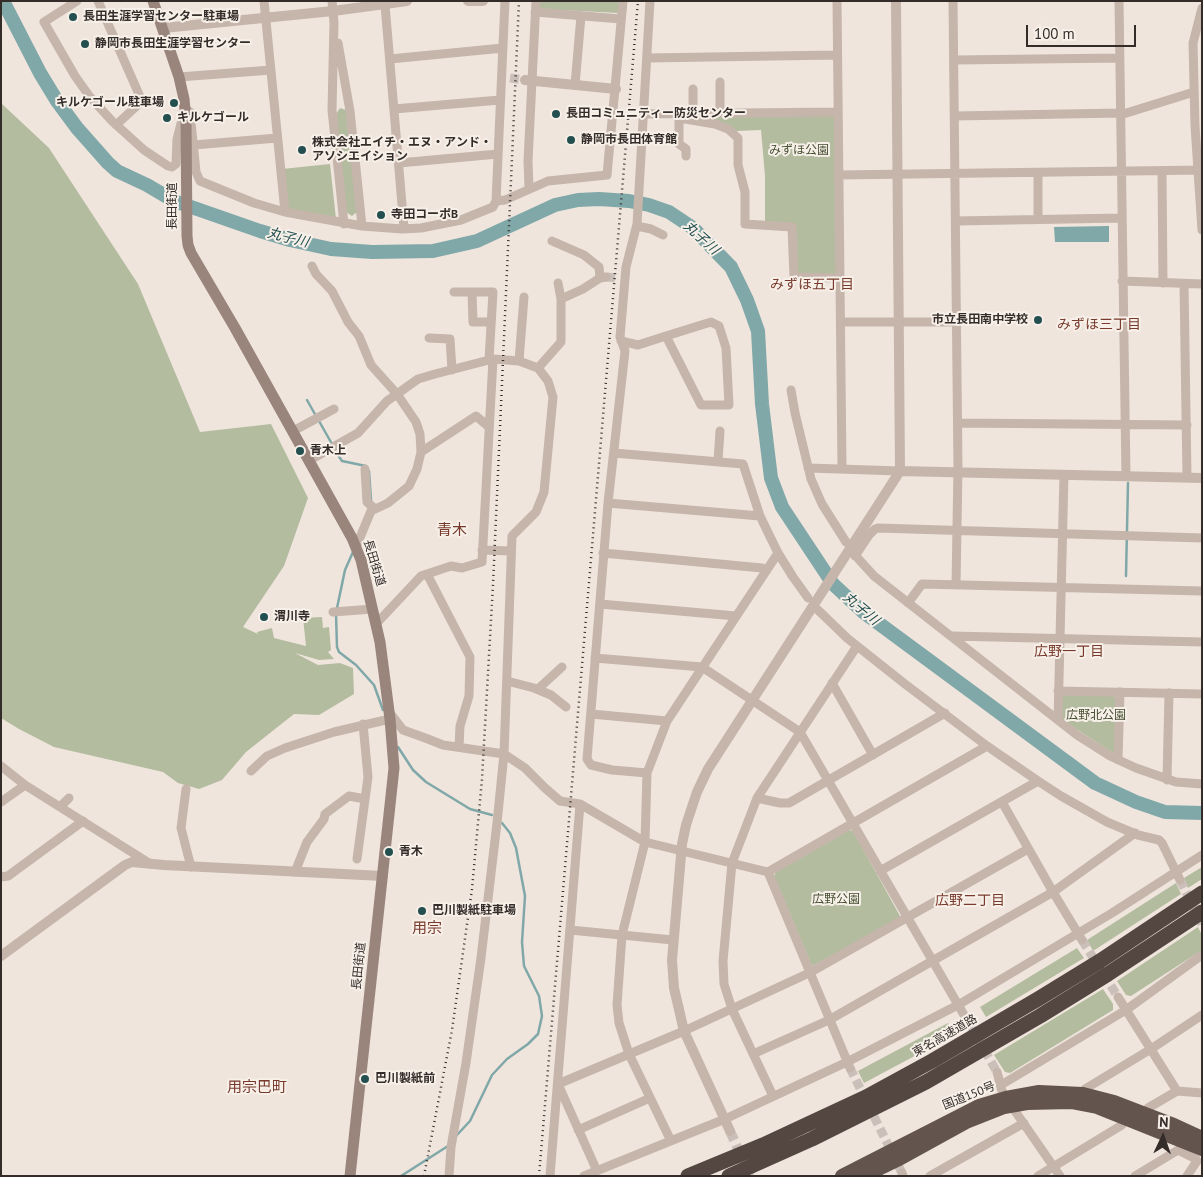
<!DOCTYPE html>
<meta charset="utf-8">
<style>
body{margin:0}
#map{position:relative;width:1203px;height:1177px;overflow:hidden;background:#efe5dd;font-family:"PT Sans",sans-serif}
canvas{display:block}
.frame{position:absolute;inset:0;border:2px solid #342c29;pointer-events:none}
.north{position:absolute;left:1138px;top:1112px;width:50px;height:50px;-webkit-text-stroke:4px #f7f0e9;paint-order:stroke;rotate:3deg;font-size:14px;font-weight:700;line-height:20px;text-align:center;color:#342c29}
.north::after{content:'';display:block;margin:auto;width:18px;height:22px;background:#342c29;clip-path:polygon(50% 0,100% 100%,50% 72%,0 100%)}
.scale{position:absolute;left:1026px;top:25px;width:110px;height:22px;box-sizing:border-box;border:2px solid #342c29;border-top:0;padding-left:6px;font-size:15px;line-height:18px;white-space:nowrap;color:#342c29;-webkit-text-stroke:4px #f7f0e9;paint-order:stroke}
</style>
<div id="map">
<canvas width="1203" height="1177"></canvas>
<div class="frame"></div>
<div class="north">N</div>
<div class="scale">100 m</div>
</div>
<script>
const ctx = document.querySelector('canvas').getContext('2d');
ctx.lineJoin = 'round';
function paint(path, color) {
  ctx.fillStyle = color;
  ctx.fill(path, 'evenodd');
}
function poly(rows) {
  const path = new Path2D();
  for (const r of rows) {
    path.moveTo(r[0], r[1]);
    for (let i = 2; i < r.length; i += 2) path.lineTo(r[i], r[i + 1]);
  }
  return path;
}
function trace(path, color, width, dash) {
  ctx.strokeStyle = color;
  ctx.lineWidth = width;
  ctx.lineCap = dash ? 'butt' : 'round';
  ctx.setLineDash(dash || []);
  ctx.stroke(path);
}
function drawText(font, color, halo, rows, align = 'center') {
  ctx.font = font + ' "PT Sans","Noto Sans JP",sans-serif';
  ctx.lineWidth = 4;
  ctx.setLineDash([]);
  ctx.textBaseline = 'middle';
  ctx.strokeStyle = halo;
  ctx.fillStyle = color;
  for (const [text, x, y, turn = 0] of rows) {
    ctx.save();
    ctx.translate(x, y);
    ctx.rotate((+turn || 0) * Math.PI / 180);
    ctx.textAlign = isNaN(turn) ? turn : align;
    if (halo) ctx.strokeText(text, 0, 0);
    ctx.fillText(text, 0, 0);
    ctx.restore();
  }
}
paint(poly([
 [540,1,620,1,619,13,540,9],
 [1,103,49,148,138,284,200,432,271,424,308,498,284,566,243,627,258,634,257,632,272,628,274,638,306,646,303,618,322,617,323,628,329,627,331,650,328,652,334,659,319,660,295,653,318,665,340,663,353,668,354,694,319,715,294,714,246,752,222,780,199,789,178,783,163,772,54,747,19,729,1,718],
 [340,108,346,110,357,212,352,216,346,212,336,114],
 [832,114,836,117,837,274,796,274,795,224,765,221,765,176,761,130,736,131,701,117],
 [330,164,336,219,286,209,282,169],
 [1064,695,1114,696,1116,698,1115,751,1113,753,1061,719,1060,697],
 [849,830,853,831,900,916,899,920,812,966,774,876,776,872],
 [1202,867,1202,879,1188,888,1184,878],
 [1176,883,1181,894,1093,951,1087,940],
 [1198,927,1202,935,1202,950,1131,996,1126,995,1117,981],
 [1077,948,1084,958,986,1017,980,1007],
 [1103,989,1113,1004,1113,1010,1010,1073,1005,1072,994,1055],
 [948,1023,954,1035,864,1083,858,1071]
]), '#b4bc9f');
paint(poly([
 [1109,226,1109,242,1055,242,1054,227]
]), '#80a8a8');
trace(poly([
 [307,400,316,416],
 [319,421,332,444],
 [336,452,342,461,366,466],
 [369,471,371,500],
 [1126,576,1128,483],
 [337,608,345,570,353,552],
 [336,614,337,647,339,652,356,665,374,685,383,710],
 [398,747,413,770,426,782,470,809,492,815],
 [456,1136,470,1121,492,1075,507,1059,528,1044,538,1034,542,1016,539,996,524,966,522,942,525,896,516,848,510,833,502,823],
 [401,1176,448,1146]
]), '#80a8a8', 2.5);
trace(poly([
 [3,1,40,73,57,101,77,128,108,163,117,171,147,185,174,201,260,231,290,240,331,249,372,252,433,251,477,241,555,205,578,200,599,199,629,201,649,205,669,212,693,228,731,267,747,300,758,331,762,404,771,478,782,507,833,584,862,611,1095,783,1136,802,1165,812,1202,813]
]), '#80a8a8', 14);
trace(poly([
 [510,78,525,80],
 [606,277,619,278],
 [1180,880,1202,924],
 [1082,940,1118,997],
 [964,1015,997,1072],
 [850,1068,902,1173]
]), '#cac0b9', 9, [9, 4.5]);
trace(poly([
 [730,1131,750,1176]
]), '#cac0b9', 10, [10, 5]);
trace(poly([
 [77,1,44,22,75,76,90,97,112,121,144,150,168,166,172,167,176,164,177,139,185,108,190,112,196,172,200,181,254,203,285,212,362,226,402,229,421,228,461,220,493,207,496,201,505,1],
 [98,1,141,99,140,103,116,125],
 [264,1,285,212],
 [332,1,334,23,332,110,344,224],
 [837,1,842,468],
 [953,1,958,468,956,585],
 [1119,1,1126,476],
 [385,5,404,228],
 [1202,8,1193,43,1195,126,1202,230],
 [535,12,621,19],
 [338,43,350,111,362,226],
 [647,58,837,55],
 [390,59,503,48],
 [954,60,1119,58],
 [179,77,271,70],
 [575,85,581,16],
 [394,109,500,100],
 [693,113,693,89],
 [720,113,720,82],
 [643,114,838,112],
 [679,114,679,144,686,149,686,156],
 [1120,115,1194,92],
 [955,116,1120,113],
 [679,118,715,124,728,129,738,138,738,165,745,192,745,224,792,227,794,277,840,278],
 [194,145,277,138],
 [399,163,498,154],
 [1162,171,1163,283],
 [1038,173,1038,219],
 [838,175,1202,170],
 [529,188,528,161,536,1],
 [496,201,505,200,548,181,607,175,623,1],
 [956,221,1122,218],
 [637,226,651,229,663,235],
 [552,241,584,255,599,267,600,278,606,277],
 [312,266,316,274,332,291,348,322,359,336,371,365,397,394,416,422,420,434,421,452,417,469,409,486,388,503,371,511,356,547],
 [1122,281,1202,284],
 [1184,284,1187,477],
 [454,292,493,292,489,360],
 [472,292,473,322,491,322],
 [561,299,583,289,600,278],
 [841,322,957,322],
 [429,338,450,339,452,370],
 [621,341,638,345,666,336,711,322,719,326,726,348,729,405,701,405,666,336],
 [519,361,524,297],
 [538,368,561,342,561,299,558,283],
 [791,390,795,413,811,479,822,504,846,542],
 [958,423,1187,425],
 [293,431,334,409],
 [421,452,476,416,489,427],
 [614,453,743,464,760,516,778,553,793,577,808,598],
 [310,460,358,433,387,401,397,394,418,379,435,374,493,359,519,361,538,368,548,381,553,397,544,492,536,512,512,536,504,754,497,823,481,958,466,1063,451,1147,449,1176],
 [718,461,720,431],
 [808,468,900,471],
 [365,469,367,502,375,509],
 [608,503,760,516],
 [482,550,511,551],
 [603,553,762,568,767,570],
 [854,554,874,576,1077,735,1110,756,1136,768,1176,782,1202,784],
 [855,556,869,535,875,529,878,528,1202,538],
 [427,574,470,657,469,696,460,726,459,747],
 [908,603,922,584,1202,591],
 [600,604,736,616],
 [818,610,847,638,905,684,987,746,1038,781,1061,796,1107,822,1138,835,1159,840,1162,843,1180,880],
 [333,612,373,609],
 [376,624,421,576,451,566,462,568,482,562,493,359],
 [952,636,1202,642],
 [595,658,702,667,800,732,964,1015],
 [507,681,534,688,551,695,566,707],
 [832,683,873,755],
 [538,689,562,667],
 [1058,691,1202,694],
 [390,713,403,730,428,739,443,745,504,754,525,768,545,788,560,801,580,804,645,842,647,773,612,770,591,765,587,759,608,503,625,351,620,337,626,267,637,224,650,1],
 [591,714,667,721],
 [1058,720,1064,475],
 [1118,760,1120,692],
 [1,766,25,785,149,863],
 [251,771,267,756,285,748,334,732,390,719],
 [647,773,667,721,778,553],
 [1167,780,1169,693],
 [186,789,181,828,191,867],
 [757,798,780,803,789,803,945,713],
 [1,802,25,785],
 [1002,802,1053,892,1082,940],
 [60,807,69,798],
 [357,859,368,777,363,724],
 [880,871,1038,781],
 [295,872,307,842,324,819,325,814,349,796,365,799],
 [768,872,850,1068],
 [1,877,8,876,83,821],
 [570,930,673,940],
 [1118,997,1177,1091,1202,1093],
 [753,1054,829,1020,1053,892,1135,833],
 [997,1072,1002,1091,1006,1098,1060,1176],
 [1001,1085,1126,1010,1202,955],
 [1083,1094,1085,1089,1151,1049,1202,1015],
 [773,1096,732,1009,724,984,723,961,732,863,757,798,857,646],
 [1148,1108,1177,1091],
 [578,1130,650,1098],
 [671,1141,629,1054,619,1023,617,1005,622,935,645,842,768,872,987,746],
 [597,1171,558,1084,684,1031,809,973,1028,849],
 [902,1173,903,1176],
 [550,1176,580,804],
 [584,1176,725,1119,847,1062,958,1005,1112,913,1202,855],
 [930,1176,1024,1123],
 [1038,1176,1122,1125],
 [1135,1176,1178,1150,1196,1159,1197,1161,1187,1176]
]), '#c5b5ab', 9);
trace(poly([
 [468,1,483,1],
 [163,28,333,11,407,1],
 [525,80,616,89],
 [900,471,1202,478],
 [1,956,125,865,132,862,164,865,383,876],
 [730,1131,684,1031,674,988,672,960,682,844,686,825,697,792,708,769,900,471,896,1]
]), '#c5b5ab', 10);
trace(poly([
 [153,1,179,77,184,99,186,120,187,236,188,245,191,253,235,328,352,538,361,560,380,642,390,719,394,768,350,1176]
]), '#99857c', 11);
trace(poly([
 [842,1176,979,1106,1006,1098,1039,1092,1083,1094,1114,1102,1174,1125,1202,1138],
 [864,1176,897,1160,966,1122,1004,1107,1027,1103,1071,1102,1097,1107,1202,1149]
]), '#64544e', 14);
trace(poly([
 [688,1176,763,1145,823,1117,866,1097,932,1061,1038,999,1100,961,1202,893],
 [729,1176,812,1139,926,1082,1040,1016,1108,974,1202,912]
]), '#544641', 15);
trace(poly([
 [424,1176,452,1030,472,889,482,779,493,585,519,1],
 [539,1176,638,1]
]), '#342c29', 2.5, [1, 4]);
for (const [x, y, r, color] of [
 [73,17,5,"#244f50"],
 [85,44,5,"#244f50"],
 [174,103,5,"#244f50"],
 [556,114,5,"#244f50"],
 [167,118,5,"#244f50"],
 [571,140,5,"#244f50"],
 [302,150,5,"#244f50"],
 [381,215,5,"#244f50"],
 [1038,320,5,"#244f50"],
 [300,451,5,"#244f50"],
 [264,617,5,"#244f50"],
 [389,852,5,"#244f50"],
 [422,911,5,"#244f50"],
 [365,1079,5,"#244f50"]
]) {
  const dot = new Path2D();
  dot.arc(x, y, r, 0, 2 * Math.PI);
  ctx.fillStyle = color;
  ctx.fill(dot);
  trace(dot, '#f7f0e9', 2);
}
drawText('bold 12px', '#342c29', '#f7f0e9', [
 ["長田生涯学習センター駐車場",83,17],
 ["静岡市長田生涯学習センター",95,44],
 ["キルケゴール駐車場",164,103,"right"],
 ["長田コミュニティー防災センター",566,114],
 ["キルケゴール",177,118],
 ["静岡市長田体育館",581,140],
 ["株式会社エイチ・エヌ・アンド・",312,143],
 ["アソシエイション",312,157],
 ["寺田コーポB",391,215],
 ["市立長田南中学校",1028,320,"right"],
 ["青木上",310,451],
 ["渭川寺",274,617],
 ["青木",399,852],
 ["巴川製紙駐車場",432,911],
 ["巴川製紙前",375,1079]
], 'left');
drawText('12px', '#454f30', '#f7f0e9', [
 ["みずほ公園",799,151],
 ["広野北公園",1096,716],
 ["広野公園",836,900]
]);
drawText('12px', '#342c29', '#f7f0e9', [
 ["長田街道",173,206,-90],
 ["長田街道",374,563,73],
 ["長田街道",359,966,-84],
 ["東名高速道路",945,1036,-30],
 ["国道150号",969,1096,-22]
]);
drawText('italic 14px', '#244f50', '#f7f0e9', [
 ["丸子川",288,238,14],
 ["丸子川",701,238,42],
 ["丸子川",861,609,40]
]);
drawText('14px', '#783a2c', '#f7f0e9', [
 ["みずほ五丁目",812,285],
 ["みずほ三丁目",1099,325],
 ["広野一丁目",1069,652],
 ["広野二丁目",970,901]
]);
drawText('15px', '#783a2c', '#f7f0e9', [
 ["青木",452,531],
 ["用宗",427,929],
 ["用宗巴町",257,1088]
]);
</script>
